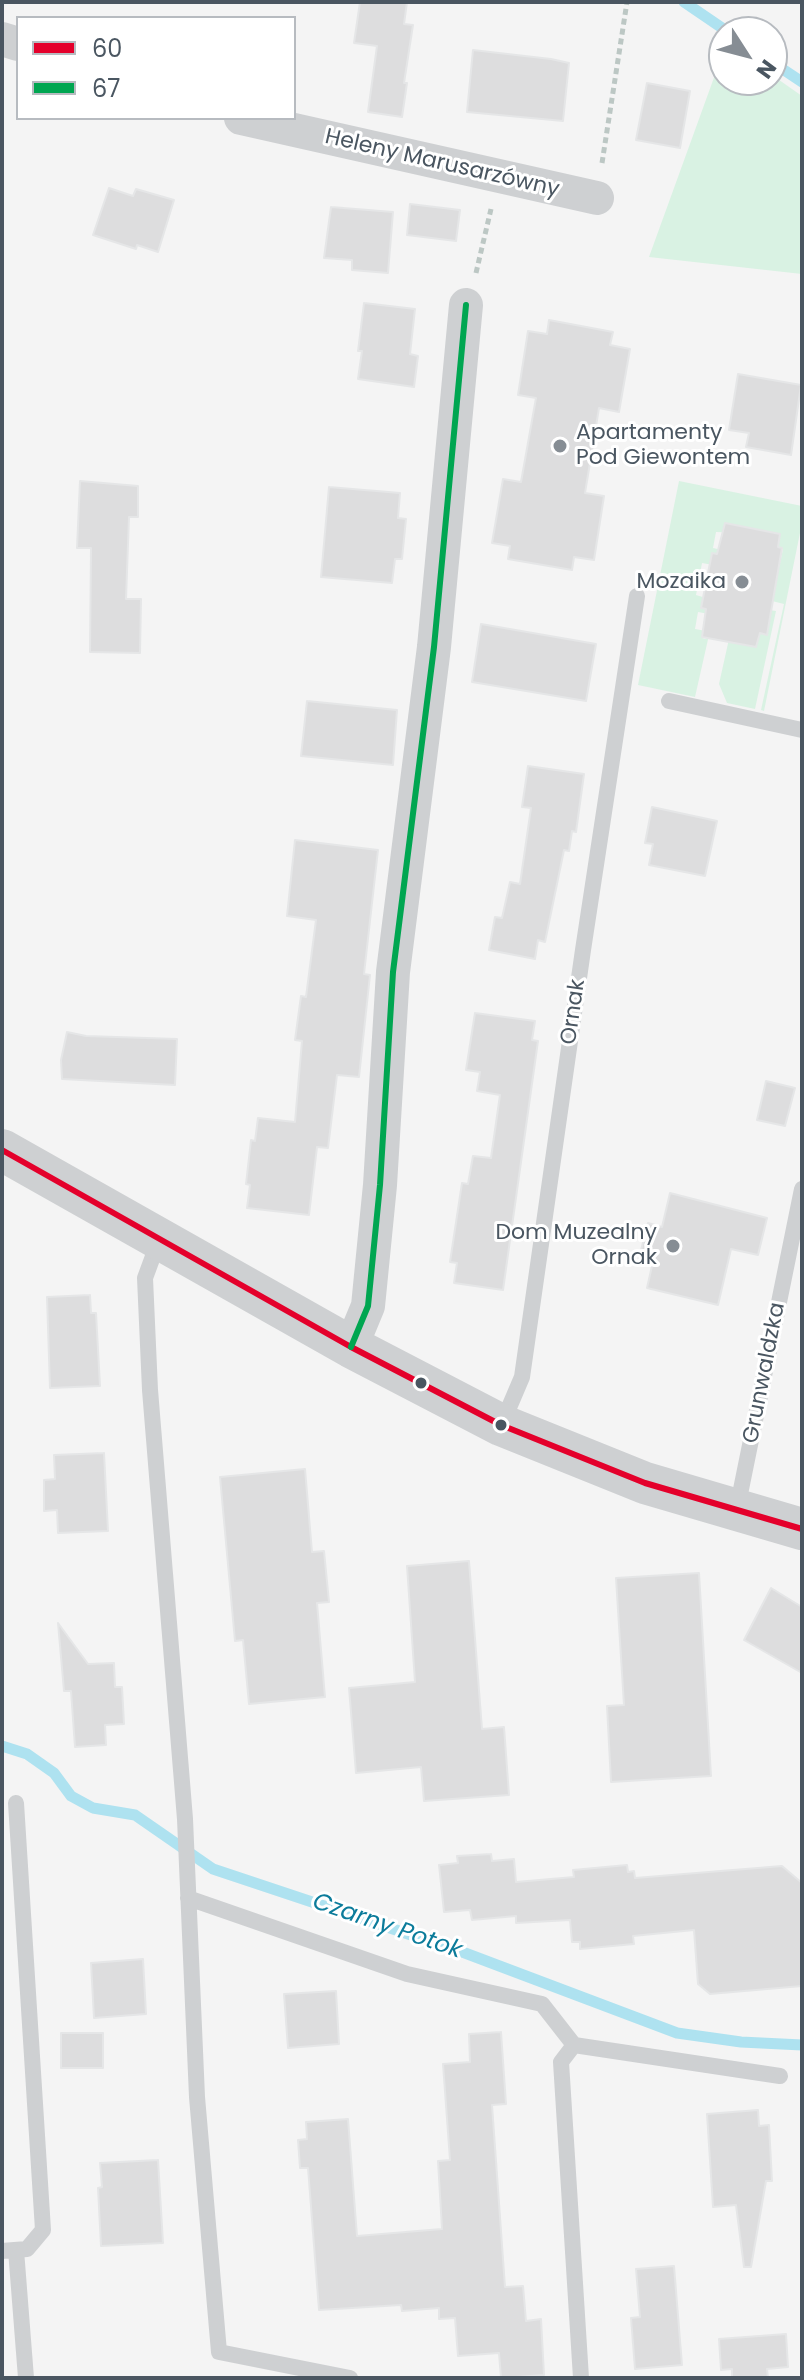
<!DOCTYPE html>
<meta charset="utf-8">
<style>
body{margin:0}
#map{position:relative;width:804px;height:2380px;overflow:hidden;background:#f4f4f4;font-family:Poppins,sans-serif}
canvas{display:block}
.frame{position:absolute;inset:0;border:4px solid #4a5661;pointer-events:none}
.legend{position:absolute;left:16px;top:16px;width:280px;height:104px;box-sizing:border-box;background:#fff;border:2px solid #b7bbc0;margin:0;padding:10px 14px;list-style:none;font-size:24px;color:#4a5661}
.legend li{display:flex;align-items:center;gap:16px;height:40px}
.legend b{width:40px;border:2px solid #b7bbc0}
.north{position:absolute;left:708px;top:16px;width:80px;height:80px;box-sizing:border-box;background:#fff;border:2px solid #b7bbc0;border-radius:50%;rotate:126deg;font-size:22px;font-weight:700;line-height:32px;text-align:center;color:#4a5661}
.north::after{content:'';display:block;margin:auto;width:28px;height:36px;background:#868d94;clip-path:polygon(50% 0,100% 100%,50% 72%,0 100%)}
</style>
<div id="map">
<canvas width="804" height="2380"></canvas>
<div class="frame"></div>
<ul class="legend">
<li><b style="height:10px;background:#e4002b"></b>60</li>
<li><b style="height:10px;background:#00a651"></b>67</li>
</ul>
<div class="north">N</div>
</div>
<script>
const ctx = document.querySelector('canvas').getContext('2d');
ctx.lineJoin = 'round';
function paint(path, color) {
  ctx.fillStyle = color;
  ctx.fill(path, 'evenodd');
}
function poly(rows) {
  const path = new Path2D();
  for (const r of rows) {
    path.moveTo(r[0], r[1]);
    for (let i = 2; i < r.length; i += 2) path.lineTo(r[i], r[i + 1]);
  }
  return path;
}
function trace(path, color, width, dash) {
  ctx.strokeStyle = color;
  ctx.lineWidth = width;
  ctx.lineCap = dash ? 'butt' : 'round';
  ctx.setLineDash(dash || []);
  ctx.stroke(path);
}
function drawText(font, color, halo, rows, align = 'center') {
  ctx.font = font + ' Poppins,sans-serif';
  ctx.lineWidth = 6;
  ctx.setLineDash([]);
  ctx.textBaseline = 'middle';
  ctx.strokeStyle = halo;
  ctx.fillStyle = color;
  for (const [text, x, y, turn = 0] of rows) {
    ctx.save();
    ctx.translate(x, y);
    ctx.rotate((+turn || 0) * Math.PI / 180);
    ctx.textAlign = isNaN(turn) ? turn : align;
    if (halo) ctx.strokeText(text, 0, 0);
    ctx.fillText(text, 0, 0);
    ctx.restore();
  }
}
paint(poly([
 [724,50,724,80,772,80,772,75,802,96,802,274,649,257],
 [679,481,802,506,802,523,764,711,761,710,784,604,772,601,783,549,778,547,777,551,780,534,716,532,713,548,722,550,721,555,713,553,713,565,702,563,696,595,706,598,701,608,708,610,709,614,698,612,695,629,706,631,702,638,706,639,709,635,695,697,638,685],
 [769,610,776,611,755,709,727,703,719,684,729,639,760,631,760,633,766,634]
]), '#d9f2e3');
trace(poly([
 [684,2,728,32],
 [772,62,802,82],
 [2,1746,27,1754,54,1773,71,1796,93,1808,135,1815,213,1869,465,1953,677,2033,741,2042,802,2045]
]), '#aee2f0', 11);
const building = poly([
 [360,2,407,2,404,24,413,25,404,83,407,83,402,117,368,112,377,46,354,43,360,2],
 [473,50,551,59,569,63,563,121,467,112,473,50],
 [647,83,690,91,680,148,636,140,647,83],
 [109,188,133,196,136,189,174,200,158,252,137,245,136,249,93,235,109,188],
 [410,204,460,210,456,241,407,235,410,204],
 [331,207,393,212,388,273,352,270,352,260,324,258,331,207],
 [364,303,415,309,410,354,418,356,414,387,358,379,362,351,358,351,364,303],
 [549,320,613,332,610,345,630,349,619,412,599,408,585,493,604,496,594,560,574,557,572,570,508,559,510,546,492,543,503,479,521,482,536,398,518,395,528,331,547,334,549,320],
 [738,374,801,385,791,455,746,447,749,433,729,430,738,374],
 [80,481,138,486,138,517,129,517,126,599,141,599,140,653,90,652,91,548,77,548,80,481],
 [329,487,400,493,398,518,406,519,402,559,395,559,392,583,321,577,329,487],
 [725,523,780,534,778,547,782,548,767,635,760,633,756,647,702,637,706,609,701,608,712,553,717,554,725,523],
 [481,624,596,644,586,701,472,682,481,624],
 [307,701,397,710,393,765,301,756,307,701],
 [528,766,584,774,576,832,572,831,569,851,564,850,545,942,538,940,535,959,489,950,495,917,502,918,510,882,520,884,531,808,522,807,528,766],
 [652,807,717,821,705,876,649,865,653,844,645,843,652,807],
 [295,840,378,850,364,974,370,975,359,1077,337,1075,328,1148,317,1147,309,1215,247,1208,250,1185,246,1184,251,1140,255,1141,258,1118,295,1122,302,1041,295,1040,301,996,306,997,316,920,287,916,295,840],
 [475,1013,535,1021,532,1040,538,1041,503,1290,454,1283,457,1263,450,1262,462,1183,468,1184,473,1156,491,1158,500,1095,477,1091,480,1072,466,1070,475,1013],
 [67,1032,86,1036,177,1039,175,1085,62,1079,61,1060,67,1032],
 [766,1081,795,1088,785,1126,757,1120,766,1081],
 [670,1193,767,1218,758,1255,731,1249,718,1305,647,1288,654,1257,640,1254,648,1223,662,1227,670,1193],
 [90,1295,91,1313,96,1313,100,1386,50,1388,47,1297,90,1295],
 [104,1453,108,1531,58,1533,57,1510,44,1511,44,1480,55,1479,54,1455,104,1453],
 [305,1469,312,1552,324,1551,329,1602,317,1603,325,1697,249,1704,243,1640,235,1641,220,1477,305,1469],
 [469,1561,482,1729,504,1727,509,1795,424,1801,421,1767,356,1773,349,1688,415,1682,407,1566,469,1561],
 [699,1573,711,1776,611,1782,607,1706,624,1705,616,1578,699,1573],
 [771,1588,802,1607,802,1673,744,1640,771,1588],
 [58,1623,88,1664,114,1663,115,1687,122,1687,124,1724,105,1725,106,1745,75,1747,71,1691,64,1691,58,1623],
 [491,1854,492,1861,514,1859,516,1882,574,1877,573,1870,627,1865,628,1872,634,1871,635,1878,782,1866,802,1883,802,1986,710,1994,698,1984,694,1930,633,1936,634,1944,580,1949,580,1942,572,1942,570,1920,516,1923,516,1916,472,1920,470,1910,444,1912,439,1865,458,1863,457,1856,491,1854],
 [143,1959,146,2014,94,2018,91,1963,143,1959],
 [336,1991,339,2044,288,2048,284,1994,336,1991],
 [501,2032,506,2104,492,2105,505,2287,523,2286,526,2321,541,2319,544,2375,503,2378,501,2378,499,2353,458,2356,455,2318,439,2319,439,2308,402,2311,401,2305,319,2310,308,2168,300,2168,298,2140,307,2139,306,2122,348,2119,357,2236,442,2229,438,2161,450,2160,443,2064,470,2062,469,2034,501,2032],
 [61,2033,103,2033,103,2068,61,2068,61,2033],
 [758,2110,759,2126,769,2125,772,2181,766,2181,751,2267,744,2267,736,2205,713,2207,707,2114,758,2110],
 [158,2160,163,2243,101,2246,98,2188,102,2187,100,2163,158,2160],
 [674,2266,682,2365,635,2369,631,2318,640,2317,636,2269,674,2266],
 [786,2334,788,2367,767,2369,768,2378,732,2378,732,2369,721,2370,719,2339,786,2334]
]);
paint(building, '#ddddde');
trace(building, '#e5e6e7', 2);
trace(poly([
 [602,163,627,2],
 [476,273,491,209]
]), '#bcc7c4', 5, [6, 4]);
trace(poly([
 [669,701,802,730],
 [159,1240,145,1278,150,1390,185,1819,197,2097,219,2352,350,2378],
 [502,1424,522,1377,583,950,637,596],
 [737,1509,802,1189],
 [188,1898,407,1974,542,2004,574,2045],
 [16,2250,26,2378],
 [2,2251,27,2249,43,2230,16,1803],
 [581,2378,561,2062,574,2045,780,2076]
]), '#ced0d2', 16);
trace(poly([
 [2,39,18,44],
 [241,118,597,198],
 [351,1347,368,1306,380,1185,393,972,434,647,466,305]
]), '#ced0d2', 34);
trace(poly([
 [2,1150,351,1347,501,1425,645,1483,802,1529]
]), '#ced0d2', 42);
trace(poly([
 [2,1150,351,1347,501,1425,645,1483,802,1529]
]), '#e4002b', 6);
trace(poly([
 [351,1347,368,1306,380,1185,393,972,434,647,466,305]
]), '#00a651', 6);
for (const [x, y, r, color] of [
 [560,446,8,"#868d94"],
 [742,582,8,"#868d94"],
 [673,1246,8,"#868d94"],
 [421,1383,7,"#4a5661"],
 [501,1425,7,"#4a5661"]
]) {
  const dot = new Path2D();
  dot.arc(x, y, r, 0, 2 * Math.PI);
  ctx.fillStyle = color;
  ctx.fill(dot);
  trace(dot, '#fff', 3);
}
drawText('22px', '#4a5661', '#fff', [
 ["Heleny Marusarzówny",442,164,13],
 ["Ornak",574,1012,-82],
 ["Grunwaldzka",765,1373,-79]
]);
drawText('22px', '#4a5661', '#fff', [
 ["Apartamenty",576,433,"left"],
 ["Pod Giewontem",576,458,"left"],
 ["Mozaika",726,582],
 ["Dom Muzealny",657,1233],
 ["Ornak",657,1258]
], 'right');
drawText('italic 24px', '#0c7c9b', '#fff', [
 ["Czarny Potok",387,1927,19]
]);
</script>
